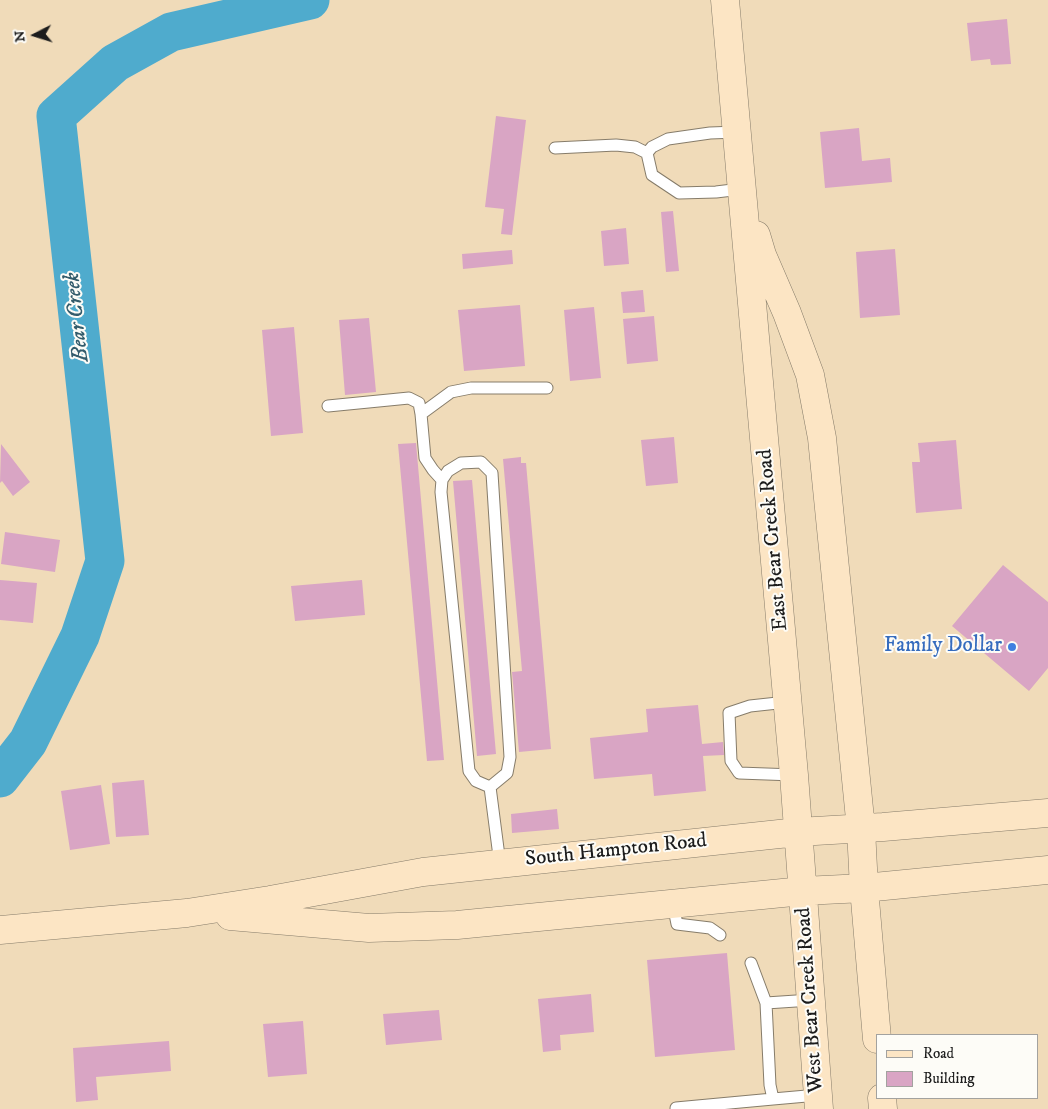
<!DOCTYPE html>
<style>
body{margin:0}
#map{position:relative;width:1048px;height:1109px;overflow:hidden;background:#f0dbb9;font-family:"IM FELL DW Pica",serif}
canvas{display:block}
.legend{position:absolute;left:876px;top:1034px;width:162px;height:65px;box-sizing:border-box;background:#fdfcf7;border:1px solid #a3a29f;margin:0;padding:6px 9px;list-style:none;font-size:15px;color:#1c1c1c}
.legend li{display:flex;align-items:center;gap:10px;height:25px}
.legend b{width:25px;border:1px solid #a3a29f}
.north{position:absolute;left:10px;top:10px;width:50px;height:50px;-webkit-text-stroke:4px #fdfcf7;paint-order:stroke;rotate:265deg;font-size:14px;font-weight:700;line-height:20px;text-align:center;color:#1c1c1c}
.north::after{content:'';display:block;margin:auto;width:18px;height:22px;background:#1c1c1c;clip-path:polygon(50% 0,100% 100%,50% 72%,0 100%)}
</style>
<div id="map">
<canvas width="1048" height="1109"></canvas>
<ul class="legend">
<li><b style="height:6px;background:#fce5c4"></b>Road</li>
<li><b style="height:14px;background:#d9a5c4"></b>Building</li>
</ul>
<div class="north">N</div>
</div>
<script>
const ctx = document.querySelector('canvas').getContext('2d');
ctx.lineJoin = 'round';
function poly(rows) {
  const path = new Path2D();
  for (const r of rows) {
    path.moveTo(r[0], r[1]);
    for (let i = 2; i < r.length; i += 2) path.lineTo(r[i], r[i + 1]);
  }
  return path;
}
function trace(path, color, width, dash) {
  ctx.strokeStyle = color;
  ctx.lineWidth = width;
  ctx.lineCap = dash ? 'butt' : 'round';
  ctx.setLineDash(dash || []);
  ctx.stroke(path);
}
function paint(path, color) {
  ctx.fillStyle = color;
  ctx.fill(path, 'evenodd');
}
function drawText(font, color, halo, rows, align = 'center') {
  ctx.font = font + ' "IM FELL DW Pica",serif';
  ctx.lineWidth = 4;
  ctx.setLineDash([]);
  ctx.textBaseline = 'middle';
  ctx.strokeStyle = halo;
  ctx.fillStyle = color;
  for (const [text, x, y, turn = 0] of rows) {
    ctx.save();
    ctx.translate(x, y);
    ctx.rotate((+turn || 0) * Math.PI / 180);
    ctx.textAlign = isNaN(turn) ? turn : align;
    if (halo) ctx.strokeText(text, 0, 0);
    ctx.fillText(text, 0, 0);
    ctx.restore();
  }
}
trace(poly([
 [0,778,28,742,80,636,105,561,56,116,115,63,171,32,310,0]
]), '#4fabcd', 39);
paint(poly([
 [1007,19,1011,64,991,65,990,59,971,61,967,23],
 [496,116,526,120,512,235,501,234,504,209,485,207],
 [859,128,862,161,890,158,892,182,825,188,820,132],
 [673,211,679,271,666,272,661,212],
 [626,228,629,264,604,266,601,231],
 [895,249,900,315,860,318,856,252],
 [512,250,513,264,463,269,462,254],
 [643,290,645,312,623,313,621,292],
 [520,305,525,366,464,371,458,310],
 [594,307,601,378,570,381,564,310],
 [654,316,658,361,627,364,623,319],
 [369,318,376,392,345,395,339,320],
 [294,327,303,433,271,436,262,330],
 [674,437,678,483,646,486,641,440],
 [956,440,962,509,916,513,912,462,920,462,918,443],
 [416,443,444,760,427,761,398,444],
 [1,444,30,482,13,496,2,481,0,483],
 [521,457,521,463,526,463,551,749,519,752,512,672,522,671,503,459],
 [472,480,496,754,477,756,453,481],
 [5,532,60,540,55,572,1,564],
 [1003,565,1048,602,1048,668,1029,691,952,626],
 [0,580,37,583,33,623,0,620],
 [362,580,365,615,295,621,291,586],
 [698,705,702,744,723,742,724,755,703,756,706,791,654,796,652,774,594,779,590,738,648,732,646,709],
 [144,780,149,835,116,837,112,783],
 [101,785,110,844,70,850,61,791],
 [557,809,559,829,512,833,511,814],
 [727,953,735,1050,655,1057,647,960],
 [591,994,594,1032,560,1035,561,1050,543,1052,538,999],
 [439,1010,442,1040,386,1045,383,1014],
 [303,1021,307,1074,268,1077,263,1024],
 [169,1041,171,1071,96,1077,98,1100,76,1102,73,1048]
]), '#d9a5c4');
const service = poly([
 [737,132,710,133,668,139,652,147,647,153,652,175,679,193,716,192,741,189],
 [555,148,616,145,635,147,647,153],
 [328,406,409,398,419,403,421,414,425,458,433,470,442,480],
 [421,414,451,392,471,388,547,388],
 [787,702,750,706,729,713,731,761,739,773,794,775],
 [490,787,507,773,510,757,492,473,481,462,461,463,448,471,442,480,441,492,469,771,476,781,490,787,500,864],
 [673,904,677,924,710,928,720,935],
 [751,963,766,1003,811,1000],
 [766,1003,770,1085,773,1099,818,1095],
 [676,1108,773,1099]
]);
const secondary = poly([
 [725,0,794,775,819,1109],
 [756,235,762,255,787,313,810,375,822,438,861,829,864,888,877,1039],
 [230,916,369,928,457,925,803,891,864,888,1048,870],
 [0,930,187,913,270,900,423,872,798,832,883,827,1048,813],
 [882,1098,883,1109]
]);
trace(service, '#867c6a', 13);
trace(secondary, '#867c6a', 29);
trace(service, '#fff', 11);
trace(secondary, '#fce5c4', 28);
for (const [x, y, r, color] of [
 [1012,647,5,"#3f7fe0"]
]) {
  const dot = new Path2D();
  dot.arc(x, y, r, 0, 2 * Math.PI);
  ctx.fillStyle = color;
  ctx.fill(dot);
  trace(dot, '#fdfcf7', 2);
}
drawText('21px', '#1c1c1c', '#fdfcf7', [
 ["East Bear Creek Road",774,540,-95],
 ["South Hampton Road",616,851,-6],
 ["West Bear Creek Road",811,1000,-94]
]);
drawText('21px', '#366cbe', '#fdfcf7', [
 ["Family Dollar",1002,647]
], 'right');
drawText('italic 22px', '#335c6c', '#fdfcf7', [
 ["Bear Creek",78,317,-96]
]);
</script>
